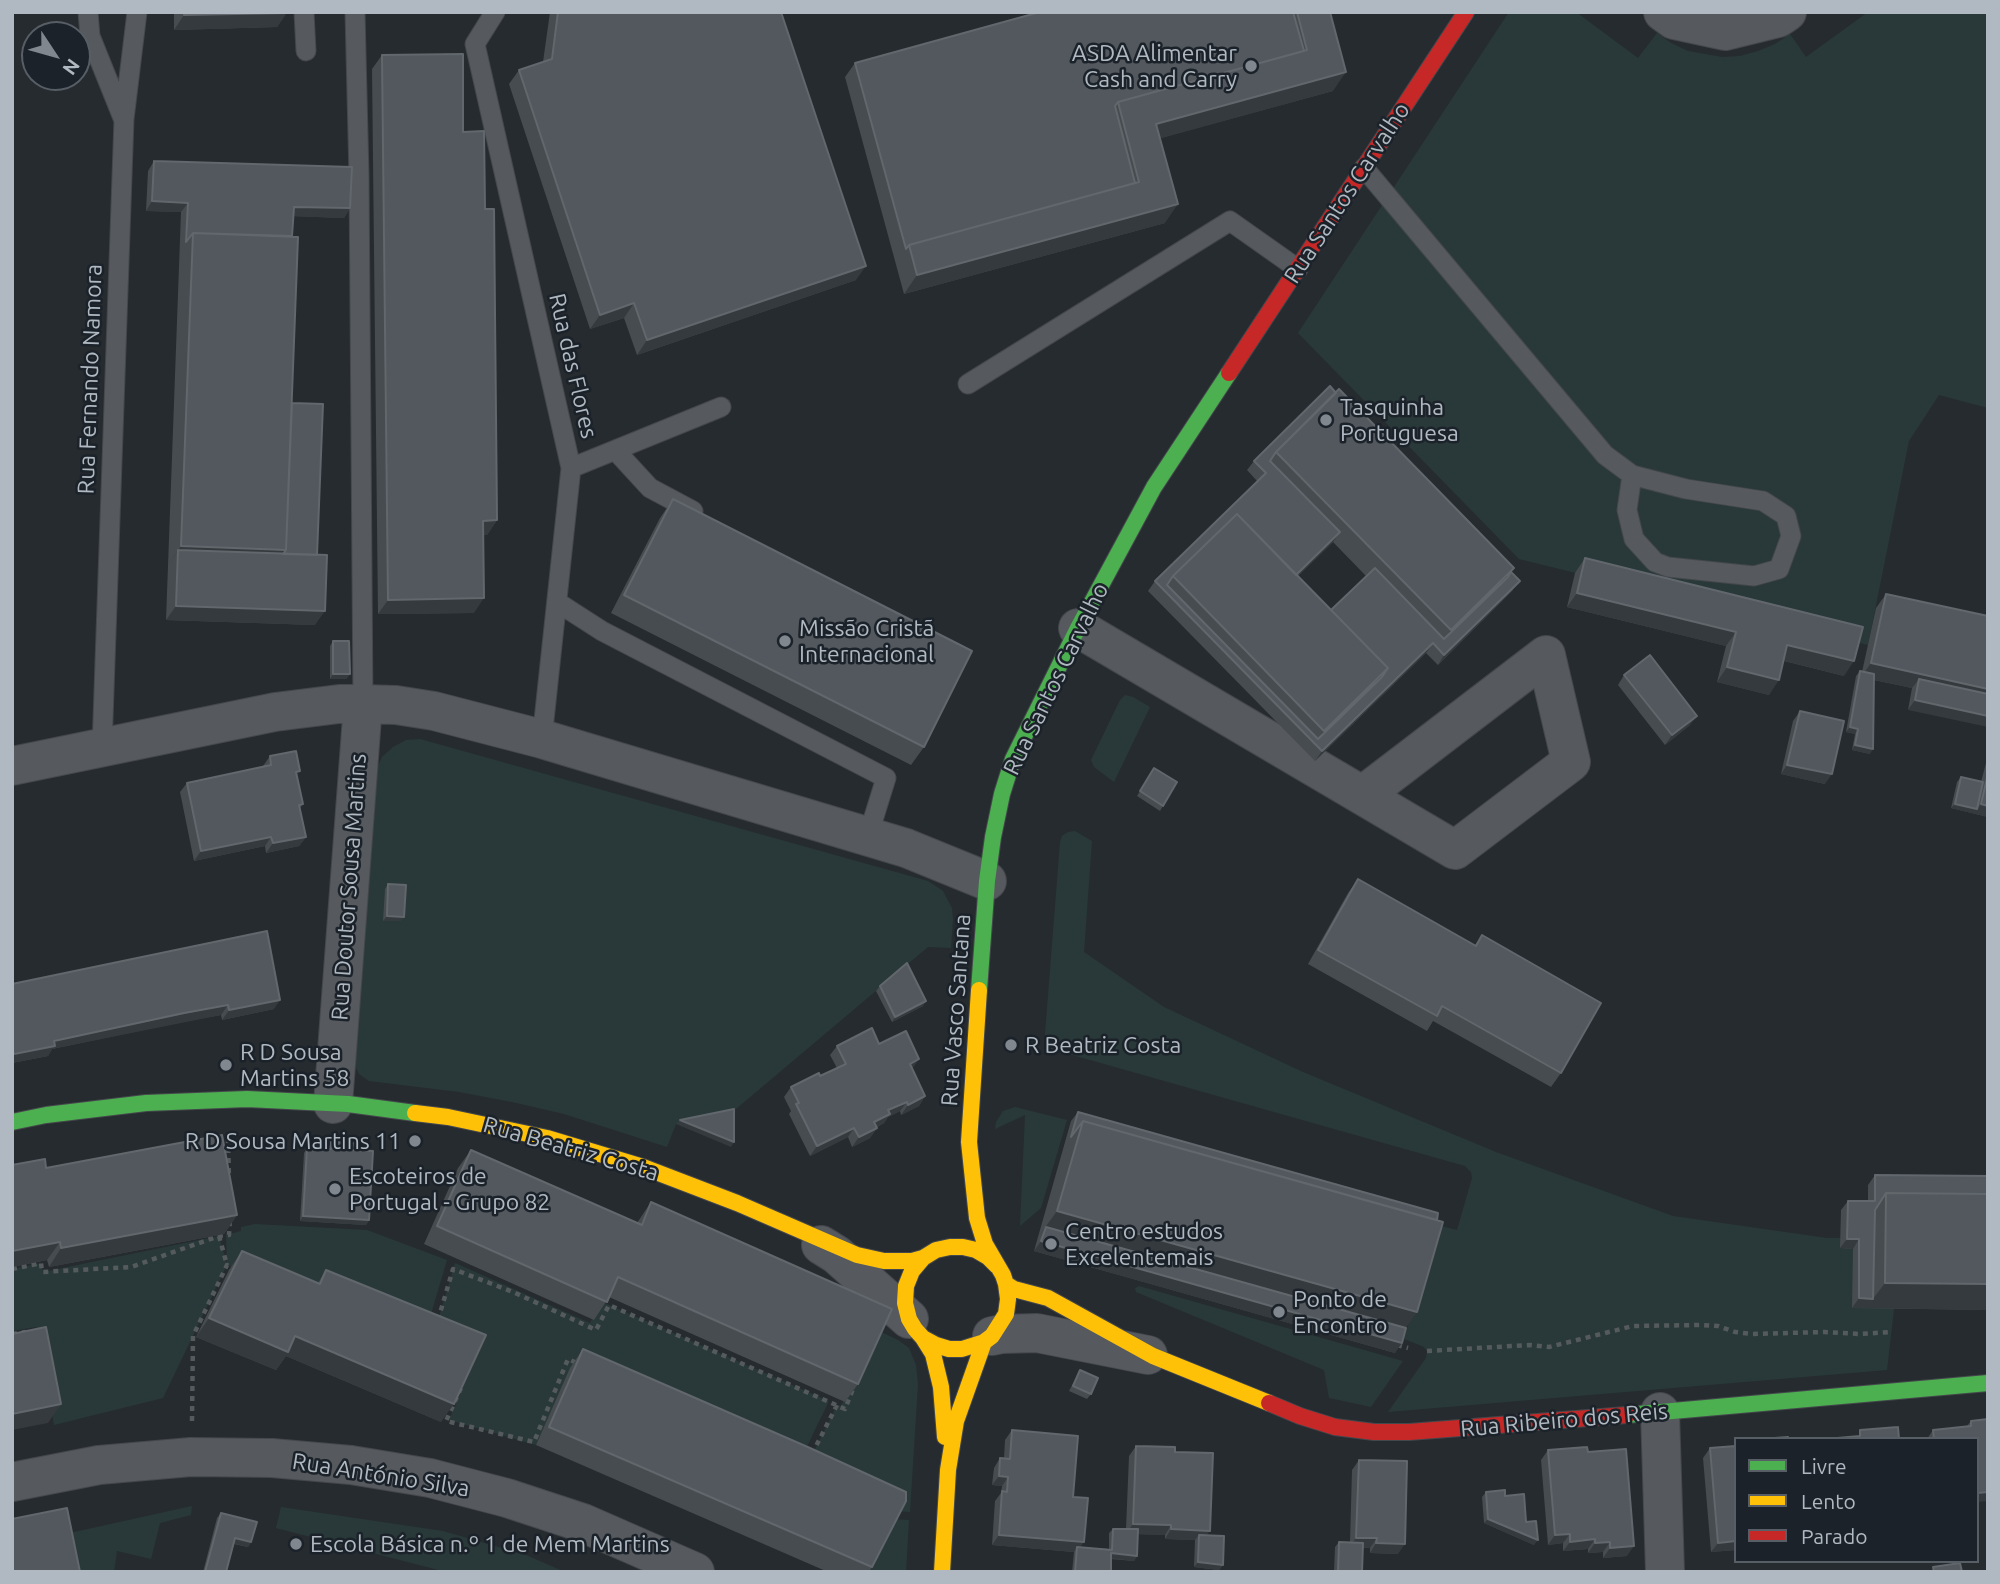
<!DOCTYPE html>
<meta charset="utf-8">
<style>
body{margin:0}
#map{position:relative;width:2000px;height:1584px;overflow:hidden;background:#262b30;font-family:Ubuntu,sans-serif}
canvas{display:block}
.frame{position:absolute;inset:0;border:14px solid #b0b8c1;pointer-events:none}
.legend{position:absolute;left:1734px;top:1437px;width:245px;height:126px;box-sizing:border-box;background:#1b2229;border:2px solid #575e66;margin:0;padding:9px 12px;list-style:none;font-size:21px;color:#b0b8c1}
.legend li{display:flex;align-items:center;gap:14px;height:35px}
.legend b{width:35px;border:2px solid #575e66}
.north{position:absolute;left:21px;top:21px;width:70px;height:70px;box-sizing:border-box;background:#1b2229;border:2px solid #575e66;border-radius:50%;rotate:126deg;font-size:19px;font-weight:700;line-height:28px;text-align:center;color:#b0b8c1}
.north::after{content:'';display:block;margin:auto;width:24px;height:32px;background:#80878e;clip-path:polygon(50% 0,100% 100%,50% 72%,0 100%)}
</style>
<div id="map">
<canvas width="2000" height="1584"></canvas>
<div class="frame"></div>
<ul class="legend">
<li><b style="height:9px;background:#4caf50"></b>Livre</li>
<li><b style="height:9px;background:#ffc107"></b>Lento</li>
<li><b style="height:9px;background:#c62828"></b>Parado</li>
</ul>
<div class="north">N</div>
</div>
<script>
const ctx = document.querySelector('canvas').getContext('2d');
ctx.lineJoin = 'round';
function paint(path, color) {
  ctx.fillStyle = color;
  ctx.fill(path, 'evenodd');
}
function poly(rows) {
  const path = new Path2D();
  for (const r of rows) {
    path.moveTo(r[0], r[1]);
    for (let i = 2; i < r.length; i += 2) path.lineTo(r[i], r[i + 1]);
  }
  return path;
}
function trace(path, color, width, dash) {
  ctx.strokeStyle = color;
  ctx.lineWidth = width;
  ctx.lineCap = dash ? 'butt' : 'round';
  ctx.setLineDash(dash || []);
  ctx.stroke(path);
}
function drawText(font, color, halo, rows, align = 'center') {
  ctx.font = font + ' Ubuntu,sans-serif';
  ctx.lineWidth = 5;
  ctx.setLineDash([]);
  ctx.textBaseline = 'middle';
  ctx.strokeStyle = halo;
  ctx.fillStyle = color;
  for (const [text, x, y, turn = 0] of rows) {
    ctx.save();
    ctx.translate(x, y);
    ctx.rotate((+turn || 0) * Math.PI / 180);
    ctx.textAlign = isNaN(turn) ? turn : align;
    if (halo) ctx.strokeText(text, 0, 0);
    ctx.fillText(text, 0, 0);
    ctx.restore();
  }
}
paint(poly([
 [1509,12,1576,12,1638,58,1657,33,1671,43,1688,51,1722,57,1740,56,1758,51,1775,44,1790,34,1806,57,1868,12,1988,12,1988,408,1939,395,1909,441,1868,645,1519,559,1298,333],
 [1125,695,1133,697,1150,707,1114,782,1094,767,1091,760,1120,700],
 [420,739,928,881,943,891,952,908,953,920,951,948,928,947,730,1114,676,1124,667,1147,564,1114,512,1102,459,1092,369,1081,359,1074,354,1063,376,770,382,757,393,747,406,740],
 [1075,831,1092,841,1084,952,1164,1007,1303,1072,1496,1152,1673,1216,1827,1238,1840,1238,1853,1249,1894,1309,1887,1370,1388,1412,1426,1358,1427,1351,1424,1347,1404,1339,1437,1225,1457,1230,1472,1178,1471,1172,1465,1166,1044,1047,1060,842,1062,836,1068,832],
 [1015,1107,1067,1120,1041,1208,1020,1226,1025,1115,995,1129,996,1122,1003,1111],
 [255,1224,367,1230,447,1260,426,1331,307,1298,227,1265,163,1398,54,1425,36,1327,12,1331,12,1269,41,1263,43,1272,219,1236,227,1264,226,1235,241,1231,241,1227],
 [455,1263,590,1323,600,1301,829,1401,797,1467,571,1368,536,1445,449,1420,477,1353,434,1334],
 [1139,1286,1403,1361,1371,1407,1329,1398,1324,1370,1136,1292,1135,1288],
 [875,1329,898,1340,909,1348,916,1365,918,1384,910,1512,897,1511,806,1467,837,1405,841,1406],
 [192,1506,191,1515,160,1523,151,1559,117,1551,114,1572,63,1572,56,1536],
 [281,1507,443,1531,526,1555,565,1572,446,1572,276,1528],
 [893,1519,909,1520,906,1572,866,1572]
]), '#293939');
const lane = poly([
 [88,12,90,36,123,118],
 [304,12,306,51],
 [355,12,359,176,363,704],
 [495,12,475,44,571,468,542,739],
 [1364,168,1605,455,1632,475,1686,489,1763,501,1786,516,1791,536,1779,569,1754,576,1668,567,1655,562,1634,539,1627,510,1632,475],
 [968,384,1230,221,1298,269],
 [615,450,650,488,693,511],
 [571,468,721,407],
 [557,602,602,631,886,778,868,836],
 [102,748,124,119,137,12]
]);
const street = poly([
 [1663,12,1674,20,1725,31,1778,18,1787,12],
 [1078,628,1455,850,1571,762,1546,655,1363,795],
 [363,704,396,705,434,711,542,739,906,848,987,881],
 [12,766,275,712,339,704,363,704,333,1104],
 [821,1245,837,1255,909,1319],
 [992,1336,1002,1334,1037,1333,1148,1355],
 [1660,1412,1665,1572],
 [12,1482,99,1465,191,1457,272,1458,351,1465,430,1478,507,1498,583,1523,695,1572]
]);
const fast = poly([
 [979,990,987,881,993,837,1002,794,1013,759,1078,628,1154,487,1229,373],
 [12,1122,46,1115,146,1103,247,1099,348,1104,415,1113],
 [1627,1415,1988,1383]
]);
const slow = poly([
 [979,990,969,1142,977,1218,985,1244,1003,1275,1006,1284,1008,1299,1006,1314,992,1336,984,1342,962,1349,949,1349,936,1345,923,1338,915,1329,909,1319,905,1303,906,1286,912,1271,923,1258,936,1250,950,1247,963,1247,976,1250,988,1257,997,1266],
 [415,1113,448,1117,547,1138,643,1167,737,1203,857,1255,884,1261,912,1261,923,1258],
 [1006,1284,1014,1289,1048,1298,1153,1356,1269,1403],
 [923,1338,933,1354,941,1387,945,1437],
 [942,1572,948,1470,956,1421,984,1342]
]);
const jam = poly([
 [1229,373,1466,12],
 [1269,1403,1300,1416,1335,1427,1374,1432,1409,1432,1627,1415]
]);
trace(lane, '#44474b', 21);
trace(street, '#44474b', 40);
trace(fast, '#44474b', 18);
trace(slow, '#44474b', 18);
trace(jam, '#44474b', 18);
trace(poly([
 [228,1138,229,1178],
 [219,1236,227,1265],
 [12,1269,41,1263,42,1272,131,1267,219,1236,229,1235,230,1218],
 [438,1320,453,1269,513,1292,596,1330,609,1305,845,1409,853,1389],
 [12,1334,26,1332],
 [1397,1345,1408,1348],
 [1427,1351,1530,1345,1549,1347,1633,1326,1702,1325,1718,1326,1735,1332,1752,1334,1824,1332,1860,1334,1891,1332],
 [461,1388,446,1421,534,1442,568,1359,577,1363],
 [192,1421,193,1336,227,1265,236,1269],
 [812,1454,837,1405]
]), '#555a5d', 4.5, [5, 5]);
trace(lane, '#565a5f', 19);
trace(street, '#565a5f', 38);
trace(fast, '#4caf50', 16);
trace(slow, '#ffc107', 16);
trace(jam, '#c62828', 16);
paint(poly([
 [174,12,287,12,277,27,174,30],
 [550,12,781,12,856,280,637,355,624,318,590,329,509,84,519,70,543,62],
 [1040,12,1330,12,1333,91,1160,138,1165,223,904,294,845,77,855,63],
 [382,55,463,132,485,209,497,520,487,535,483,535,474,613,378,614,372,69],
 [154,161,350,208,344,218,293,216,292,403,315,625,166,620,181,212,146,211,148,171],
 [1330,386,1511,572,1513,590,1438,665,1426,653,1315,761,1148,591,1155,581,1257,481,1247,470,1254,461],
 [1333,542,1366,576,1331,610,1298,576],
 [673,499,924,747,911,765,611,613,660,518],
 [1585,558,1844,676,1784,661,1769,695,1717,682,1726,646,1567,607,1575,573],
 [1886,594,1988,616,1908,710,1912,688,1874,680,1870,754,1852,750,1855,734,1846,732,1856,676,1860,671,1862,672,1876,608],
 [333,641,350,674,346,679,330,679,330,646],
 [1624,675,1690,725,1665,745,1618,685],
 [1800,711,1825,784,1781,774,1793,721],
 [270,756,297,775,303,804,300,808,306,837,299,846,266,853,265,846,194,861,180,792,187,783,263,767,263,766],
 [1988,760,1988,817,1951,808,1957,782,1961,777,1981,782,1986,763],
 [1151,773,1163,806,1160,811,1137,796],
 [1358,879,1475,945,1482,935,1561,1073,1551,1087,1433,1021,1427,1031,1308,964,1348,893],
 [388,884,401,921,383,921,385,889],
 [12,984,274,1009,222,1020,221,1015,177,1023,52,1049,48,1056,12,1063],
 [880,986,923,1006,892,1022,876,991],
 [879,1044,912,1069,925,1096,919,1106,901,1115,900,1111,888,1117,884,1123,877,1127,877,1128,870,1138,852,1147,848,1137,810,1156,789,1114,791,1111,784,1097,791,1087,820,1076,837,1068,830,1055,837,1046],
 [1078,1112,1406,1328,1395,1353,1034,1251,1071,1121],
 [331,1142,352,1150,369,1220,366,1225,300,1221,304,1153,307,1148,328,1149],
 [471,1150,637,1223,651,1202,858,1384,845,1402,609,1297,594,1320,424,1244,458,1168],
 [12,1165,46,1168,237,1215,224,1234,49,1267,47,1260,12,1267],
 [1875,1175,1988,1310,1852,1308,1853,1249,1840,1248,1841,1210,1848,1201,1868,1201,1868,1185],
 [242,1251,318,1283,326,1270,441,1422,286,1356,276,1370,196,1337,229,1270],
 [583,1349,872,1567,869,1572,828,1572,536,1445,570,1368],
 [1080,1370,1091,1394,1087,1399,1069,1391],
 [1971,1421,1977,1439,1927,1439,1933,1430,1966,1427],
 [1012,1430,1073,1497,1081,1547,1109,1549,1109,1533,1113,1529,1126,1529,1129,1456,1136,1446,1175,1452,1207,1536,1223,1565,1219,1570,1194,1567,1195,1540,1165,1539,1165,1535,1138,1534,1137,1556,1134,1561,1111,1559,1111,1572,1072,1572,1074,1552,992,1545,995,1501,1001,1493,1002,1486,992,1485,994,1468,1000,1458,1004,1459,1005,1440],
 [1736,1446,1736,1550,1711,1552,1703,1458,1710,1448],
 [1548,1450,1588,1452,1627,1556,1603,1558,1603,1552,1588,1553,1588,1549,1563,1551,1563,1543,1548,1545,1541,1460],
 [1359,1460,1398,1554,1370,1553,1370,1548,1363,1548,1362,1572,1334,1572,1335,1547,1339,1542,1350,1542,1352,1470],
 [1486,1492,1505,1496,1526,1522,1534,1545,1484,1523,1482,1497],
 [221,1513,251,1542,248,1547,234,1544,226,1572,203,1572,217,1518]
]), '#474c50');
paint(poly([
 [287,13,277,27,174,30,184,15],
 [1346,72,1333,91,1144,143,1156,124],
 [152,201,188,203,181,212,146,211],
 [1178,204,1165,223,904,294,917,275],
 [294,207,350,208,344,218,287,216],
 [866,266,856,280,637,355,647,340],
 [634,303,624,318,590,329,600,315],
 [497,520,487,535,473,535,483,521],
 [1340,532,1333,542,1282,592,1289,582],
 [181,546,286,550,273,568,178,550,168,565],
 [1514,568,1501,587,1438,649,1451,630],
 [1520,581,1513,590,1438,665,1444,655],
 [1577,593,1736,632,1726,646,1567,607],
 [484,598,474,613,378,614,388,600],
 [176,606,325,611,315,625,166,620],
 [1433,643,1426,653,1315,761,1322,751],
 [1787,645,1854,661,1844,676,1777,659],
 [1871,663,1988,689,1988,705,1919,679,1912,688,1861,677],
 [1727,667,1779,680,1769,695,1717,682],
 [1388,668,1375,687,1315,744,1324,731],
 [333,674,350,674,346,679,330,679],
 [1915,700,1988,716,1988,727,1908,710],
 [1697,716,1690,725,1665,745,1672,735],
 [1850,727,1858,729,1855,734,1846,732],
 [1855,745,1873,749,1870,754,1852,750],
 [1787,765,1832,774,1825,784,1781,774],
 [1955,804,1977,809,1981,804,1988,806,1988,817,1951,808],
 [271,837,265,846,194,861,201,851],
 [306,837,299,846,266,853,273,843],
 [387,916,404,917,401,921,383,921],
 [280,1000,274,1009,222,1020,229,1010],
 [926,1001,923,1006,892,1022,895,1017],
 [228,1005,221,1015,52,1049,48,1056,12,1063,12,1056,14,1054,54,1041],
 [919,1059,912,1069,910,1064],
 [925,1096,919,1106,901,1115,908,1105],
 [907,1102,900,1111,888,1117,884,1123,867,1131,874,1122,888,1110],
 [680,1120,734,1142,731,1147,676,1124],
 [854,1128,848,1137,810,1156,817,1146],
 [877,1128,870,1138,852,1147,859,1137],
 [1057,1211,1417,1312,1399,1338,1046,1227,1039,1236],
 [237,1215,224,1234,49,1267,61,1248],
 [303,1216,369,1220,366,1225,300,1221],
 [1847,1239,1859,1239,1853,1249,1840,1248],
 [1041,1241,1402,1343,1395,1353,1034,1251],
 [60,1242,47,1260,12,1267,12,1251],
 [1885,1283,1988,1284,1988,1310,1866,1308],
 [1859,1298,1873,1299,1866,1308,1852,1308],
 [209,1318,295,1336,454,1404,441,1422,286,1356,276,1370,196,1337],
 [61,1404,48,1423,12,1430,12,1414],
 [999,1476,1008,1477,1002,1486,992,1485],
 [1988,1492,1988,1501,1977,1502,1977,1493],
 [1488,1519,1538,1540,1534,1545,1484,1523],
 [1133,1524,1171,1525,1165,1535,1126,1534],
 [1171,1529,1210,1531,1203,1540,1199,1535,1195,1540,1165,1539],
 [1570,1534,1563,1543,1548,1545,1555,1535],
 [999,1535,1084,1542,1077,1552,1077,1547,1074,1552,992,1545],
 [235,1538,251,1542,248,1547,232,1543],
 [1356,1538,1377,1538,1370,1548,1349,1547],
 [1595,1539,1588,1549,1563,1551,1570,1542],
 [1736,1541,1736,1550,1711,1552,1718,1543],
 [1610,1542,1603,1552,1588,1553,1595,1543],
 [1376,1543,1405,1544,1398,1554,1370,1553],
 [1634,1546,1627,1556,1603,1558,1610,1548],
 [1111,1553,1137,1556,1134,1561,1108,1558],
 [1198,1562,1223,1565,1219,1570,1194,1567]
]), '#353a3e');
const building = poly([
 [184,12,287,12,287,13,184,15,184,12],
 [558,12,781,12,866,266,647,340,634,303,600,315,519,70,552,59,558,12],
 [1040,12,1293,12,1304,51,1118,102,1115,106,1135,183,909,245,906,249,855,63,1040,12],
 [1297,12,1330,12,1346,72,1156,124,1178,204,917,275,909,245,1139,182,1118,102,1307,50,1297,12],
 [463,54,463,132,484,131,485,209,494,209,497,520,483,521,484,598,388,600,382,55,463,54],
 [154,161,352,167,350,208,294,207,292,236,193,233,186,242,188,203,152,201,154,161],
 [193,233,298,237,286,550,181,546,193,233],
 [1330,386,1336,393,1276,452,1270,461,1340,532,1296,575,1237,514,1173,576,1167,585,1318,739,1382,677,1388,668,1331,610,1375,568,1444,639,1508,577,1511,572,1520,581,1444,655,1433,643,1322,751,1155,581,1266,473,1254,461,1330,386],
 [1339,389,1514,568,1451,630,1276,452,1339,389],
 [292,403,323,404,317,555,283,554,286,550,292,403],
 [673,499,972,651,924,747,624,595,673,499],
 [1237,514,1388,668,1324,731,1173,576,1237,514],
 [178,550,327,555,325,611,176,606,178,550],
 [1585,558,1863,627,1854,661,1787,645,1779,680,1727,667,1736,632,1577,593,1585,558],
 [1886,594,1988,616,1988,689,1871,663,1886,594],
 [333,641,349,641,350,674,333,674,333,641],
 [1650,655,1697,716,1672,735,1624,675,1650,655],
 [1860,671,1874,674,1873,749,1855,745,1858,729,1850,727,1860,671],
 [1919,679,1988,694,1988,716,1915,700,1919,679],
 [1800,711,1844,721,1832,774,1787,765,1800,711],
 [296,751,300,771,296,772,303,804,299,805,306,837,273,843,271,837,201,851,187,783,271,765,270,756,296,751],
 [1154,768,1177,782,1163,806,1140,791,1154,768],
 [1988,774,1988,806,1981,804,1988,774],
 [1961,777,1983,782,1977,809,1955,804,1961,777],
 [1358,879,1476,946,1482,935,1601,1003,1561,1073,1442,1006,1437,1016,1318,950,1358,879],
 [388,884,406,885,404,917,387,916,388,884],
 [267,931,280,1000,229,1010,228,1005,184,1013,54,1041,55,1046,14,1054,12,1048,12,984,267,931],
 [907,963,926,1001,895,1017,880,986,907,963],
 [872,1028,879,1044,906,1031,919,1059,910,1064,925,1096,908,1105,907,1102,888,1110,890,1114,874,1122,877,1128,859,1137,854,1128,817,1146,796,1104,799,1103,791,1087,819,1073,820,1076,846,1064,837,1046,872,1028],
 [734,1109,734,1142,680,1120,734,1109],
 [1078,1112,1438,1213,1437,1220,1083,1121,1071,1137,1078,1112],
 [1083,1121,1443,1222,1417,1312,1057,1211,1083,1121],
 [222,1135,237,1215,61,1248,60,1242,12,1251,12,1165,45,1159,46,1168,222,1135],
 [331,1142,353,1143,352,1150,373,1151,369,1220,303,1216,307,1148,331,1149,331,1142],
 [471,1150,642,1225,651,1202,892,1309,858,1384,618,1277,607,1302,437,1226,471,1150],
 [1875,1175,1988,1176,1988,1194,1886,1193,1875,1210,1873,1299,1859,1298,1859,1239,1847,1239,1848,1201,1875,1201,1875,1175],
 [1886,1193,1988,1194,1988,1284,1885,1283,1886,1193],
 [1046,1227,1406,1328,1402,1343,1041,1241,1046,1227],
 [242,1251,320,1284,326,1270,486,1335,454,1404,295,1336,288,1352,209,1318,242,1251],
 [46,1327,61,1404,12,1414,12,1334,46,1327],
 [583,1349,810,1448,906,1492,906,1501,872,1567,549,1427,583,1349],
 [1080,1370,1098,1378,1091,1394,1073,1386,1080,1370],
 [1988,1419,1988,1492,1977,1493,1977,1439,1934,1439,1933,1430,1971,1426,1971,1421,1988,1419],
 [1898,1427,1899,1439,1826,1439,1860,1436,1860,1430,1898,1427],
 [1012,1430,1078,1436,1073,1497,1088,1498,1084,1542,999,1535,1002,1491,1007,1492,1008,1477,999,1476,1000,1458,1010,1459,1012,1430],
 [1788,1437,1788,1439,1761,1439,1788,1437],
 [1136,1446,1175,1447,1175,1452,1213,1453,1210,1531,1171,1529,1171,1525,1133,1524,1136,1446],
 [1736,1446,1736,1541,1718,1543,1710,1448,1736,1446],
 [1587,1447,1588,1452,1626,1449,1634,1546,1610,1548,1610,1542,1595,1543,1595,1539,1570,1542,1570,1534,1555,1535,1548,1450,1587,1447],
 [1359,1460,1407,1461,1405,1544,1376,1543,1377,1538,1356,1538,1359,1460],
 [1505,1490,1505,1496,1524,1494,1526,1522,1536,1521,1538,1540,1488,1519,1486,1492,1505,1490],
 [67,1508,80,1572,12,1572,12,1519,67,1508],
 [221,1513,257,1522,251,1542,235,1538,226,1572,205,1572,221,1513],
 [1113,1529,1138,1529,1137,1556,1111,1553,1111,1572,1075,1572,1077,1547,1112,1550,1113,1529],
 [1199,1535,1224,1536,1223,1565,1198,1562,1199,1535],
 [1339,1542,1363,1543,1362,1572,1338,1572,1339,1542],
 [1960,1563,1962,1572,1934,1572,1933,1567,1960,1563]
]);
paint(building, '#52585d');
trace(building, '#61676c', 2);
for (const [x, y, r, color] of [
 [1251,66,7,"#80878e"],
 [1326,420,7,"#80878e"],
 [785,641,7,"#80878e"],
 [1011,1045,7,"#80878e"],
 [226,1065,7,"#80878e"],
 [415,1141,7,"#80878e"],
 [335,1189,7,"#80878e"],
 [1051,1244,7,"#80878e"],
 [1279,1312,7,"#80878e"],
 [296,1544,7,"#80878e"]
]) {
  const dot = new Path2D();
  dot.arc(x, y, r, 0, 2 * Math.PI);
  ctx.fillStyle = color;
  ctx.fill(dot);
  trace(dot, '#1b2229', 2.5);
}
drawText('23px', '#b0b8c1', '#1b2229', [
 ["ASDA Alimentar",1237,53,"right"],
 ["Cash and Carry",1237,79,"right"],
 ["Tasquinha",1340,407],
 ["Portuguesa",1340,433],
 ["Missão Cristã",799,628],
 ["Internacional",799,654],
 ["R Beatriz Costa",1025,1045],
 ["R D Sousa",240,1052],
 ["Martins 58",240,1078],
 ["R D Sousa Martins 11",401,1141,"right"],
 ["Escoteiros de",349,1176],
 ["Portugal - Grupo 82",349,1202],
 ["Centro estudos",1065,1231],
 ["Excelentemais",1065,1257],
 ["Ponto de",1293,1299],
 ["Encontro",1293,1325],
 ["Escola Básica n.º 1 de Mem Martins",310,1544]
], 'left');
drawText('23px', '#b0b8c1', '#1b2229', [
 ["Rua Santos Carvalho",1347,193,-57],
 ["Rua das Flores",573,366,77],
 ["Rua Fernando Namora",90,379,-88],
 ["Rua Santos Carvalho",1056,679,-64],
 ["Rua Doutor Sousa Martins",349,887,-86],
 ["Rua Vasco Santana",956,1010,-86],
 ["Rua Beatriz Costa",571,1149,16],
 ["Rua Ribeiro dos Reis",1564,1420,-5],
 ["Rua António Silva",381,1475,9]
]);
</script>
